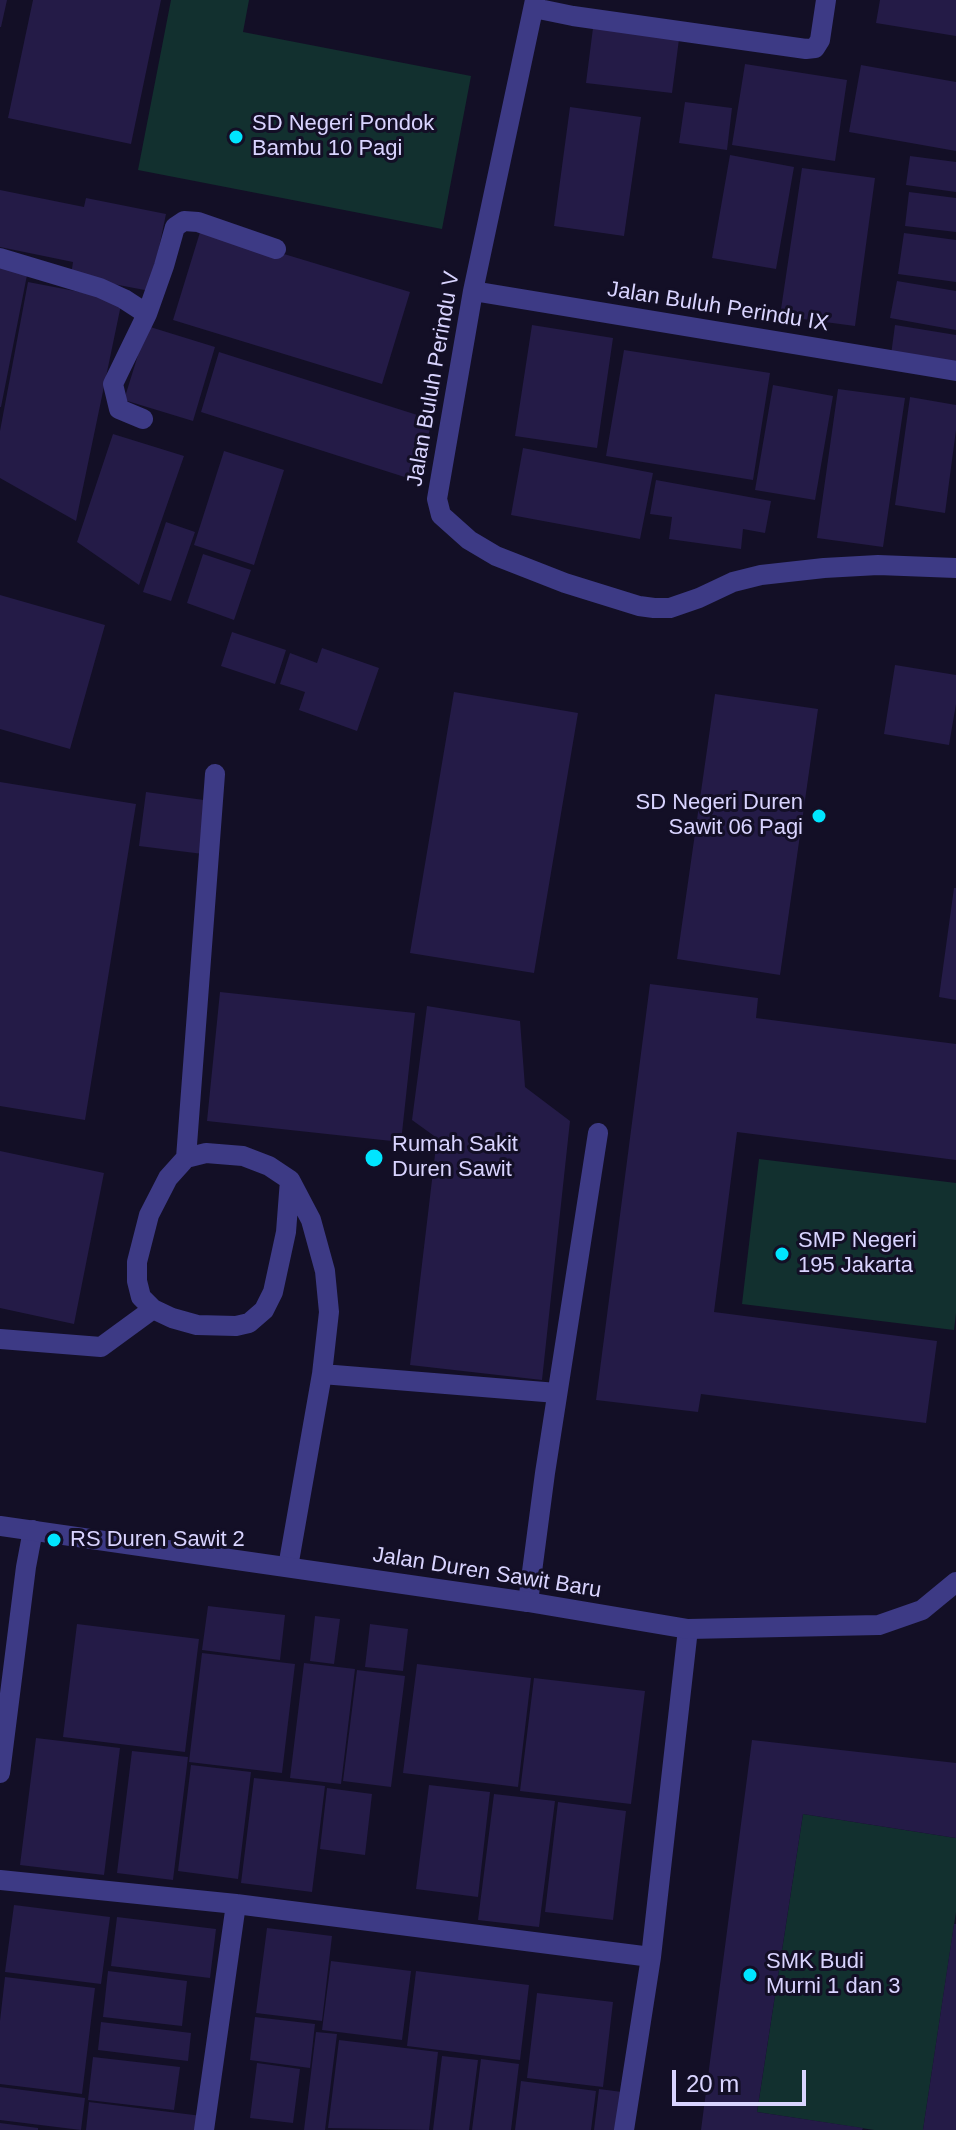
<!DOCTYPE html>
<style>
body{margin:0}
#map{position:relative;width:956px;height:2130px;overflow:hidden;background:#130f26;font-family:Arial,sans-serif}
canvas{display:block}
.scale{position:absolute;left:672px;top:2070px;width:134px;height:36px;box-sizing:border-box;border:4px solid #d9d4ff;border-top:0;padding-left:10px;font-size:24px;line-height:28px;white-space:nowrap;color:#d9d4ff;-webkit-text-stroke:6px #130f26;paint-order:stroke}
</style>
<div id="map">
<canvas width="956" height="2130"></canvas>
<div class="scale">20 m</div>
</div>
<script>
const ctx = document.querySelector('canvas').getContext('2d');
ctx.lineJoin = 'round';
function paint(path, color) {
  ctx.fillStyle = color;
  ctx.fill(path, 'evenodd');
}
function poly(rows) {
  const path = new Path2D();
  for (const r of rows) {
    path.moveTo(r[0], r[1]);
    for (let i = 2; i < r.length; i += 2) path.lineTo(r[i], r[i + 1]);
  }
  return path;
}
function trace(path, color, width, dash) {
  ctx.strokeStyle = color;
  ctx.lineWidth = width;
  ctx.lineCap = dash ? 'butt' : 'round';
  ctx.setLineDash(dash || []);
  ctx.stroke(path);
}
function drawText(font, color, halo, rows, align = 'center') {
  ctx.font = font + ' Arial,sans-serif';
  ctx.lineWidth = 6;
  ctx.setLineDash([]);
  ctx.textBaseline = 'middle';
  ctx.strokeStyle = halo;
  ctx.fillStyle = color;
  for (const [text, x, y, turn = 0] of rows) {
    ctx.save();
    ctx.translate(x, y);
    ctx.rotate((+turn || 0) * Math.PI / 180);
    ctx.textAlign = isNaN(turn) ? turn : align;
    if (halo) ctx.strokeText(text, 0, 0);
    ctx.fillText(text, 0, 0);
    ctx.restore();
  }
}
paint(poly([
 [171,0,249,0,243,32,471,76,442,229,138,170],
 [759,1159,956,1183,956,1313,954,1330,742,1304],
 [803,1814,956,1838,956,1912,923,2130,874,2130,757,2112]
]), '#12302f');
paint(poly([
 [0,0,7,0,1,27,0,27],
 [33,0,161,0,131,144,8,118],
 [880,0,956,0,956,36,876,23],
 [593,28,679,39,672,93,586,83],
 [745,64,847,80,835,161,732,145],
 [861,65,956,82,956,151,849,132],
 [685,102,732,108,727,150,679,143],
 [570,107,641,117,624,236,554,226],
 [730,155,794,167,776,269,712,258],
 [910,156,956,162,956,192,906,185],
 [802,168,875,178,855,326,780,316],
 [0,190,84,207,86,198,166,214,150,291,71,276,73,262,0,247],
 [909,192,956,198,956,232,905,226],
 [201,229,410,292,382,384,173,320],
 [904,233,956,240,956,282,898,274],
 [0,264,28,270,1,407,0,407],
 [897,281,956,291,956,330,890,318],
 [28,282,122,300,76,521,0,478,0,431],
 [532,325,613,338,597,448,515,436],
 [895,325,956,335,956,365,891,355],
 [147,326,215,347,193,421,124,400],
 [624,350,770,373,753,480,606,456],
 [219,352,433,420,414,480,201,412],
 [773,385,833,396,815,500,755,490],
 [838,389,905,398,883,547,817,538],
 [910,397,956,405,956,430,945,513,895,505],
 [113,434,184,456,139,585,77,542],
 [523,448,653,473,640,539,511,515],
 [224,451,284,470,254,565,194,545],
 [656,480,771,501,765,533,743,529,741,549,669,539,672,517,650,514],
 [166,522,195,532,171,601,143,592],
 [203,554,251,570,234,620,187,603],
 [0,595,105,625,70,749,0,729],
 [232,632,286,650,275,684,221,666],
 [322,648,379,668,357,731,299,710,305,692,280,684,290,653,317,663],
 [895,665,956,675,956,704,949,745,884,734],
 [454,692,578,713,534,973,410,953],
 [715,694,818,709,780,975,677,959],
 [0,782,136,804,85,1120,0,1106],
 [146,792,211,801,203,854,139,846],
 [954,888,956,888,956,1000,939,997],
 [650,984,758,998,756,1018,956,1044,956,1160,737,1132,714,1312,937,1341,926,1423,701,1394,698,1412,596,1400],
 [220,992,415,1013,401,1142,207,1121],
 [427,1006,520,1021,525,1087,570,1121,542,1380,410,1365,437,1138,412,1120],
 [0,1151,104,1173,74,1324,0,1308],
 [208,1606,285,1615,280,1660,202,1650],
 [315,1616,340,1619,334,1664,310,1661],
 [77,1624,199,1639,185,1752,63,1737],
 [370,1624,408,1629,403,1671,365,1667],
 [202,1653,295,1664,282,1773,189,1762],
 [304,1663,355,1669,341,1784,290,1778],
 [417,1664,531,1678,518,1787,403,1773],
 [357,1670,405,1676,391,1787,343,1781],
 [534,1678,645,1691,631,1804,520,1791],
 [36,1738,120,1748,104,1875,20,1865],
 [752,1740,956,1763,956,1838,803,1814,757,2112,863,2128,862,2130,701,2130],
 [132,1751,188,1757,173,1880,117,1873],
 [191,1765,251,1772,238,1879,178,1871],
 [254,1778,325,1786,312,1892,241,1883],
 [429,1785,490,1792,478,1897,416,1889],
 [327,1788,372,1794,365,1855,320,1849],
 [494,1794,555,1801,539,1927,478,1920],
 [558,1802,626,1811,613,1920,545,1912],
 [14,1905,110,1917,101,1984,5,1972],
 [117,1917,216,1929,210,1978,111,1966],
 [954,1924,956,1924,956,2130,923,2130],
 [267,1928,332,1936,322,2021,256,2013],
 [331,1961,411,1971,402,2040,322,2030],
 [108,1971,187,1981,182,2026,103,2017],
 [416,1971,529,1985,520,2060,407,2046],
 [5,1977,95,1988,82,2094,0,2084,0,2021],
 [537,1993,613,2002,603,2087,527,2078],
 [255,2017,315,2024,310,2068,250,2060],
 [101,2022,191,2033,188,2061,98,2050],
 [316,2032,337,2034,325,2130,304,2130],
 [339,2040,438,2052,429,2130,328,2128],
 [442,2056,478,2060,469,2130,433,2130],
 [93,2057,180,2067,174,2110,88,2100],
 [481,2059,519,2064,511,2130,472,2130],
 [257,2063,300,2069,293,2123,250,2118],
 [521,2081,596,2091,591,2130,515,2130],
 [0,2087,85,2098,81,2130,0,2120],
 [599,2089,622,2092,618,2130,594,2130],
 [89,2102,202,2116,200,2130,86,2130],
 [0,2123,38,2128,38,2130,0,2130]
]), '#241b47');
trace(poly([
 [0,258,100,288,124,299,147,314,113,384,119,409,143,419],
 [147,314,164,266,175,227,184,221,198,222,276,249],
 [186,1158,215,774],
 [0,1339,101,1347,153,1309],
 [322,1374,557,1393],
 [288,1567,322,1374,329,1312,325,1271,311,1220,290,1180,269,1166,243,1156,206,1153,186,1158,168,1178,149,1215,137,1262,137,1281,141,1297,153,1309,172,1318,197,1325,236,1326,249,1323,264,1310,273,1292,286,1232,290,1180],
 [528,1602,545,1473,598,1133]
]), '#3d3a85', 20);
trace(poly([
 [535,0,473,291,437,499,441,515,469,540,496,556,565,583,639,606,654,608,670,608,699,598,733,582,761,575,824,568,878,565,956,568],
 [534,8,573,16,806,49,815,48,820,40,826,0],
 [473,291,956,371],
 [0,1773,26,1567,33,1530],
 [0,1880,236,1904,651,1957],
 [204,2130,236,1904],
 [624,2130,651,1957,688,1629]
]), '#3d3a85', 20);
trace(poly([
 [0,1526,528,1602,688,1629,879,1625,922,1610,956,1582]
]), '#3d3a85', 20);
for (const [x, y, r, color] of [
 [236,137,8,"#00e5ff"],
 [819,816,8,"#00e5ff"],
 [374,1158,10,"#00e5ff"],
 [782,1254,8,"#00e5ff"],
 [54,1540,8,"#00e5ff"],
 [750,1975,8,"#00e5ff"]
]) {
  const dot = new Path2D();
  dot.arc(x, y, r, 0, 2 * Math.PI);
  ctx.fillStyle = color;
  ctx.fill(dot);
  trace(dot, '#130f26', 3);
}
drawText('22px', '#d9d4ff', '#130f26', [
 ["SD Negeri Pondok",252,124],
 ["Bambu 10 Pagi",252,149],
 ["SD Negeri Duren",803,803,"right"],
 ["Sawit 06 Pagi",803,828,"right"],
 ["Rumah Sakit",392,1145],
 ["Duren Sawit",392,1170],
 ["SMP Negeri",798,1241],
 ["195 Jakarta",798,1266],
 ["RS Duren Sawit 2",70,1540],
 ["SMK Budi",766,1962],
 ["Murni 1 dan 3",766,1987]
], 'left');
drawText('22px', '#d9d4ff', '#130f26', [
 ["Jalan Buluh Perindu IX",718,307,9],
 ["Jalan Buluh Perindu V",434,379,-80],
 ["Jalan Duren Sawit Baru",487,1573,9]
]);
</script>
